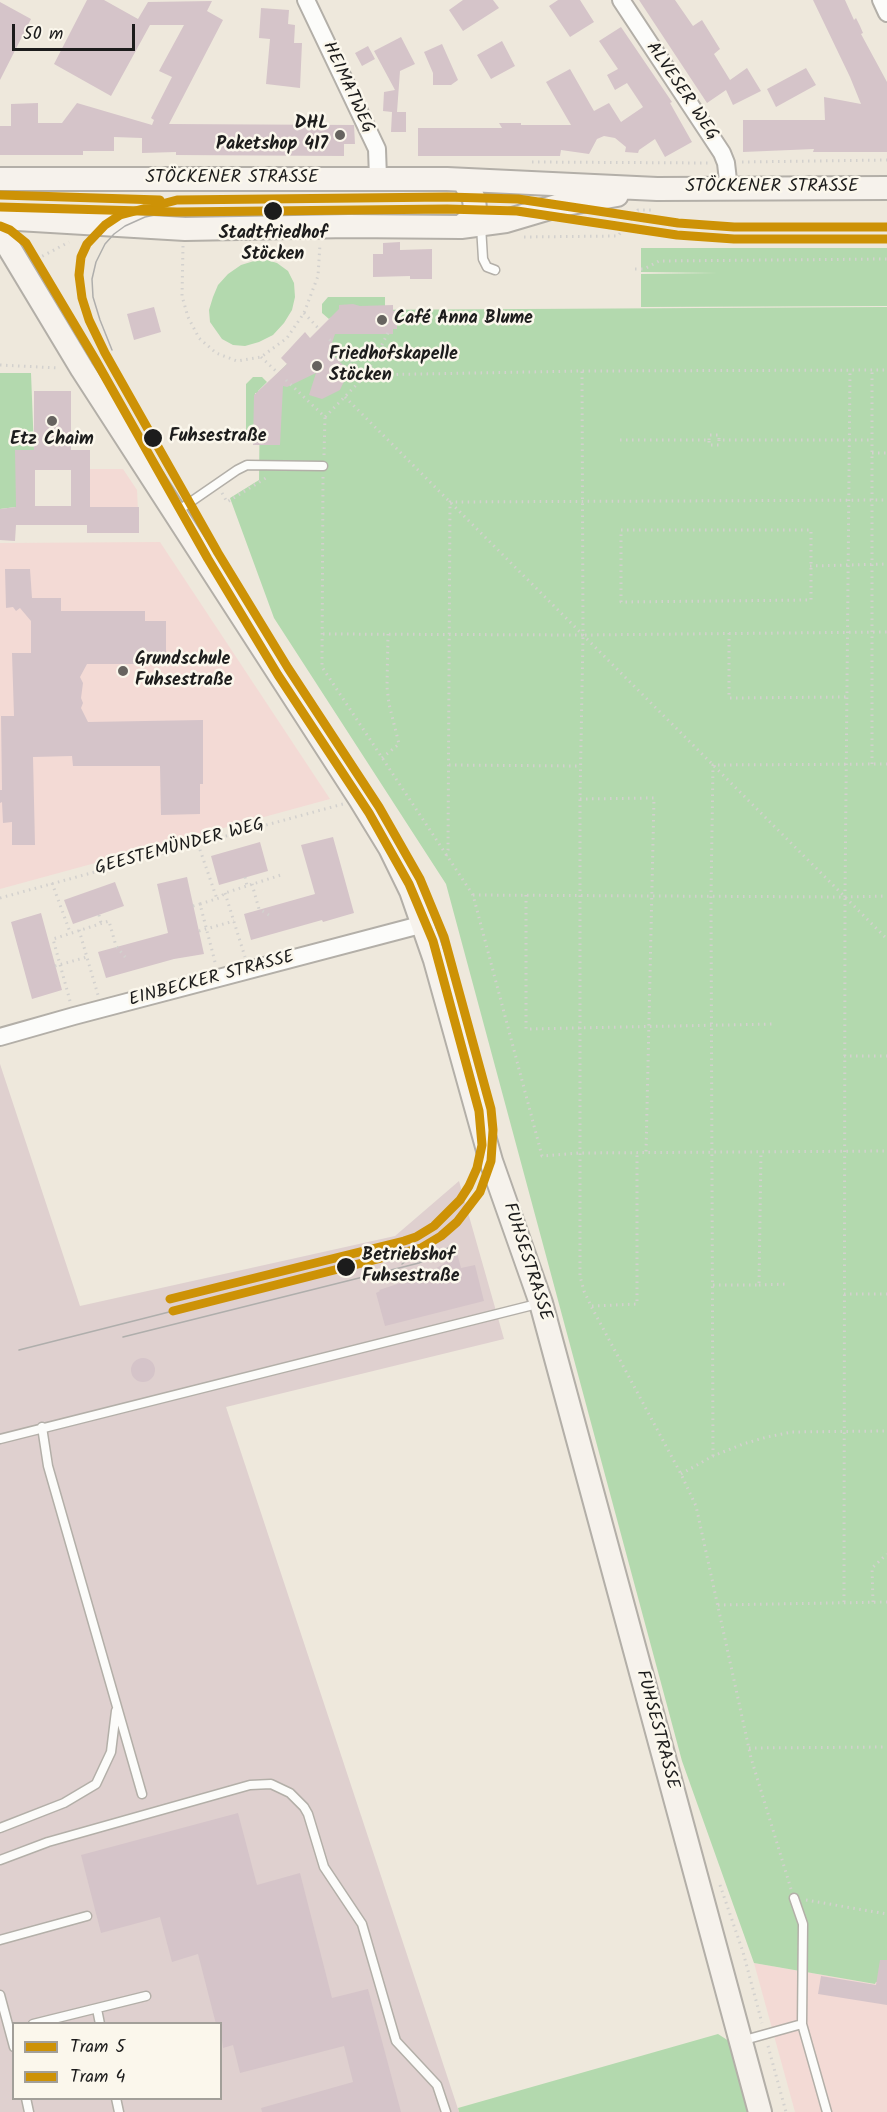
<!DOCTYPE html>
<meta charset="utf-8">
<style>
body{margin:0}
#map{position:relative;width:887px;height:2112px;overflow:hidden;background:#eee8dc;font-family:Kalam,sans-serif}
canvas{display:block}
.legend{position:absolute;left:12px;top:2022px;width:210px;height:78px;box-sizing:border-box;background:#fbf7ec;border:2px solid #a29f99;margin:0;padding:8px 10px;list-style:none;font-size:18px;color:#1c1c1c}
.legend li{display:flex;align-items:center;gap:12px;height:30px}
.legend b{width:30px;border:2px solid #a29f99}
.scale{position:absolute;left:12px;top:24px;width:123px;height:27px;box-sizing:border-box;border:3px solid #1c1c1c;border-top:0;padding-left:8px;font-size:18px;line-height:21px;white-space:nowrap;color:#1c1c1c;-webkit-text-stroke:4px #fbf7ec;paint-order:stroke}
</style>
<div id="map">
<canvas width="887" height="2112"></canvas>
<ul class="legend">
<li><b style="height:8px;background:#cd9206"></b>Tram 5</li>
<li><b style="height:8px;background:#cd9206"></b>Tram 4</li>
</ul>
<div class="scale">50 m</div>
</div>
<script>
const ctx = document.querySelector('canvas').getContext('2d');
ctx.lineJoin = 'round';
function paint(path, color) {
  ctx.fillStyle = color;
  ctx.fill(path, 'evenodd');
}
function poly(rows) {
  const path = new Path2D();
  for (const r of rows) {
    if (r.length === 3) {
      path.moveTo(r[0] + r[2], r[1]);
      path.arc(r[0], r[1], r[2], 0, 2 * Math.PI);
      continue;
    }
    path.moveTo(r[0], r[1]);
    for (let i = 2; i < r.length; i += 2) path.lineTo(r[i], r[i + 1]);
  }
  return path;
}
function trace(path, color, width, dash) {
  ctx.strokeStyle = color;
  ctx.lineWidth = width;
  ctx.lineCap = dash ? 'butt' : 'round';
  ctx.setLineDash(dash || []);
  ctx.stroke(path);
}
function drawText(font, color, halo, rows, align = 'center') {
  ctx.font = font + ' Kalam,sans-serif';
  ctx.lineWidth = 5;
  ctx.setLineDash([]);
  ctx.textBaseline = 'middle';
  ctx.strokeStyle = halo;
  ctx.fillStyle = color;
  for (const [text, x, y, turn = 0] of rows) {
    ctx.save();
    ctx.translate(x, y);
    ctx.rotate((+turn || 0) * Math.PI / 180);
    ctx.textAlign = isNaN(turn) ? turn : align;
    if (halo) ctx.strokeText(text, 0, 0);
    ctx.fillText(text, 0, 0);
    ctx.restore();
  }
}
paint(poly([
 [90,469,123,469,137,490,139,533,113,533,113,507,90,507],
 [160,542,330,799,0,889,0,543],
 [754,1963,875,1984,876,1982,887,1983,887,2112,795,2112]
]), '#f3dad5');
paint(poly([
 [0,1064,80,1306,395,1236,459,1181,504,1339,226,1407,459,2112,0,2112],
 [14,2024,220,2024,220,2098,14,2098]
]), '#dfd0cf');
paint(poly([
 [641,248,887,248,887,306,641,307,641,274,717,273,641,272],
 [267,260,277,263,288,271,294,283,295,297,292,310,284,323,273,335,259,342,245,346,233,345,222,339,210,322,209,310,213,297,218,285,228,274,241,265,254,261],
 [328,297,385,297,385,306,341,310,887,307,887,1983,876,1982,875,1984,754,1963,682,1761,446,884,274,618,230,498,259,480,260,393,255,393,255,440,246,440,246,384,253,377,262,377,267,382,258,391,259,392,339,312,329,319,322,313,322,304],
 [0,373,31,373,34,450,16,451,16,507,0,509],
 [718,2034,732,2043,752,2112,459,2112,458,2108]
]), '#b3d9ae');
paint(poly([
 [87,0,104,0,138,19,148,2,212,1,207,11,223,20,169,124,354,125,355,144,344,144,344,156,176,155,176,152,142,153,142,138,114,137,114,151,83,151,83,155,0,155,0,126,11,126,11,104,38,103,38,123,62,123,77,103,152,125,154,120,151,118,172,77,159,71,184,25,150,25,111,96,54,64],
 [463,0,493,0,499,8,463,31,449,10],
 [558,0,580,0,594,22,570,37,549,6],
 [639,0,675,0,693,26,702,20,720,49,714,54,730,80,747,68,761,91,733,105,726,90,707,103],
 [813,0,845,0,854,20,856,18,860,26,863,33,861,34,887,82,887,152,813,152,814,149,743,152,743,120,825,120,824,97,861,104,850,77],
 [0,2,31,19,0,80],
 [261,8,289,10,288,24,295,25,294,43,302,43,300,88,266,84,270,39,259,38],
 [621,27,672,102,670,103,692,142,665,157,655,139,639,150,638,153,625,152,626,147,615,138,604,136,597,139,589,154,561,150,560,156,418,156,418,128,502,128,499,123,521,123,521,125,571,125,546,82,570,69,594,111,609,103,621,122,643,107,627,83,615,90,607,75,618,69,599,41],
 [401,37,415,64,400,71,397,112,406,112,406,132,391,132,392,112,383,111,384,92,395,90,374,51],
 [502,41,515,66,491,79,477,55],
 [442,44,458,80,451,85,433,85,433,73,424,52],
 [368,46,375,59,362,66,355,53],
 [806,68,816,85,776,107,767,89],
 [400,242,400,250,432,249,432,279,410,279,410,276,373,277,373,254,383,254,383,243],
 [353,304,360,306,393,305,393,311,397,310,397,329,393,329,393,334,335,334,329,351,344,366,347,375,340,390,322,399,309,395,316,373,287,387,283,386,280,445,253,445,254,395,287,364,281,358,305,332,310,338,339,309,339,305],
 [154,307,161,332,134,340,127,314],
 [34,391,71,391,71,450,90,450,90,507,139,507,139,533,87,533,87,525,16,525,15,541,0,540,0,509,16,507,15,450,34,450],
 [35,470,71,470,71,506,35,506],
 [5,569,30,569,32,598,61,598,61,611,145,611,145,621,166,621,166,664,87,664,80,677,83,683,81,698,83,703,81,708,88,722,203,720,203,784,200,784,200,814,161,815,160,766,73,766,72,756,33,757,35,845,12,845,12,822,3,823,2,802,0,803,0,790,2,790,1,716,14,716,12,653,31,653,31,621,20,608,16,611,13,607,6,608],
 [333,837,354,913,323,922,322,920,251,940,244,914,315,894,301,845],
 [260,842,268,871,219,885,211,856],
 [187,877,204,954,174,959,106,978,98,952,168,933,157,884],
 [115,882,124,906,73,924,64,900],
 [41,913,62,990,32,999,11,922],
 [457,1253,461,1268,475,1265,484,1301,385,1326,376,1293,380,1291,379,1290,419,1277,442,1265],
 [143,1370,12],
 [238,1813,257,1885,300,1873,332,1998,368,1989,401,2112,262,2112,261,2108,353,2082,344,2046,240,2073,233,2045,223,2048,220,2024,216,2024,198,1954,172,1962,160,1917,101,1933,81,1855],
 [880,1960,887,1960,887,2005,818,1994,821,1976,876,1985]
]), '#d5c4c9');
const lane = poly([
 [481,226,483,259,487,267,495,270],
 [176,512,237,470,247,465,323,466],
 [42,1427,48,1466,142,1794],
 [0,1439,541,1303],
 [0,1828,64,1803,96,1784,111,1752,116,1711],
 [0,1860,48,1842,250,1785,271,1784,290,1793,304,1807,308,1814,324,1867,362,1924,396,2041,437,2085,446,2112],
 [794,1898,803,1924,802,2024],
 [0,1940,87,1916],
 [0,1995,14,2047],
 [97,2009,100,2024],
 [33,2024,146,1996],
 [741,2041,802,2024,827,2112],
 [26,2098,29,2112],
 [116,2098,119,2112]
]);
const street = poly([
 [306,0,377,149,378,178],
 [621,0,722,153,726,163,729,189],
 [881,0,887,13],
 [0,1037,74,1016,424,924]
]);
const secondary = poly([
 [0,179,447,179,657,189,887,188],
 [0,218,185,229,349,226,461,227,506,221,560,205,617,195],
 [461,227,471,218,475,209,474,199,463,180],
 [0,228,2,236,82,369,360,799,390,848,411,891,435,960,491,1161,541,1303,760,2112]
]);
trace(lane, '#b3afa8', 11);
trace(street, '#b3afa8', 20);
trace(secondary, '#b3afa8', 26);
trace(poly([
 [532,162,708,163],
 [742,162,887,160],
 [524,237,618,236,638,210,654,210],
 [183,246,182,296,188,317,199,338,216,353,237,361,261,357,287,338,304,313,318,276,320,244],
 [37,259,69,242],
 [635,269,644,269,659,261,887,259],
 [304,313,320,330],
 [388,333,366,375,582,371,887,370],
 [261,357,278,373],
 [0,365,59,368],
 [286,380,325,417,366,375,328,338],
 [345,397,887,939],
 [620,440,709,440,709,445,719,445,719,440],
 [709,440,709,435,719,435,719,440,871,440],
 [872,453,887,453],
 [324,455,325,417],
 [323,477,322,667,473,895,542,1156,579,1153,887,1151],
 [222,493,227,502,266,478],
 [621,530,811,530,811,600,621,602,621,530],
 [810,566,887,564],
 [729,633,729,698,847,697],
 [323,634,583,635,582,371],
 [382,758,399,744,389,704,387,687,388,634],
 [872,764,872,370],
 [449,765,580,766],
 [580,799,654,798,646,1153],
 [198,844,217,899],
 [446,856,448,850,450,502,887,500],
 [245,877,247,886],
 [52,883,70,932],
 [252,884,259,909,269,915],
 [225,893,245,957],
 [473,895,845,897,850,370],
 [526,895,526,1029,773,1024],
 [845,897,887,896],
 [0,898,343,804],
 [193,906,200,904],
 [99,915,101,923],
 [79,930,98,995],
 [199,931,234,921],
 [215,962,200,904,219,898,225,893,284,874],
 [55,966,87,957],
 [70,1001,53,939,109,921,116,946,126,958],
 [844,1056,887,1056],
 [713,1285,759,1285,761,1151],
 [759,1285,788,1284],
 [844,1294,887,1294],
 [592,1306,637,1304,637,1152],
 [713,1456,711,897,713,765,887,764],
 [681,1474,713,1456,743,1444,767,1437,792,1432,887,1431],
 [844,1602,845,897],
 [873,1602,872,1568,887,1554],
 [718,1605,887,1602],
 [749,1748,887,1747],
 [720,1885,743,1952,762,2023],
 [791,1889,751,1758,696,1506,681,1474,591,1306,584,1291,580,1276,580,799,583,635,887,632],
 [806,1900,887,1914],
 [768,2046,786,2112]
]), '#d3d1ce', 3, [1.5, 4.5]);
trace(lane, '#fcfcfa', 8);
trace(street, '#fcfcfa', 16);
trace(secondary, '#f6f2ec', 22);
trace(poly([
 [112,350,100,320,93,297,92,279,96,262,105,244,114,234,125,226,145,217,175,211],
 [402,1264,441,1236],
 [123,1337,419,1263,452,1246],
 [19,1350,173,1311]
]), '#afaeac', 1.5);
trace(poly([
 [0,195,160,200],
 [173,1311,421,1248,441,1236,457,1222,480,1192,491,1161,493,1130,491,1109,444,937,420,879,379,807,288,668,218,553,105,353,89,320,82,298,79,275,81,257,87,244,105,225,120,215,177,200,447,197,518,199,678,223,734,227,887,227]
]), '#cd9206', 9);
trace(poly([
 [0,207,177,212,447,209,517,211,677,235,734,239,887,239],
 [0,226,10,230,26,243,95,359,208,559,278,675,369,813,409,884,433,941,479,1111,482,1145,477,1168,469,1186,460,1200,434,1226,416,1237,404,1241,170,1299]
]), '#cd9206', 9);
for (const [x, y, r, color] of [
 [340,135,6,"#66635f"],
 [273,211,10,"#1c1c1c"],
 [382,320,6,"#66635f"],
 [317,366,6,"#66635f"],
 [52,421,6,"#66635f"],
 [153,438,10,"#1c1c1c"],
 [123,671,6,"#66635f"],
 [346,1267,10,"#1c1c1c"]
]) {
  const dot = new Path2D();
  dot.arc(x, y, r, 0, 2 * Math.PI);
  ctx.fillStyle = color;
  ctx.fill(dot);
  trace(dot, '#fbf7ec', 2);
}
drawText('18px', '#1c1c1c', '#fbf7ec', [
 ["HEIMATWEG",347,88,65],
 ["ALVESER WEG",681,92,56],
 ["STÖCKENER STRASSE",232,179],
 ["STÖCKENER STRASSE",772,188],
 ["GEESTEMÜNDER WEG",180,848,-15],
 ["EINBECKER STRASSE",212,980,-15],
 ["FUHSESTRASSE",526,1262,72],
 ["FUHSESTRASSE",656,1730,75]
]);
drawText('bold 18px', '#1c1c1c', '#fbf7ec', [
 ["DHL",328,125,"right"],
 ["Paketshop 417",328,146,"right"],
 ["Café Anna Blume",394,320],
 ["Friedhofskapelle",329,356],
 ["Stöcken",329,377],
 ["Etz Chaim",52,441,"center"],
 ["Grundschule",135,661],
 ["Fuhsestraße",135,682]
], 'left');
drawText('bold 18px', '#1c1c1c', '#fbf7ec', [
 ["Stadtfriedhof",273,235,"center"],
 ["Stöcken",273,256,"center"],
 ["Fuhsestraße",169,438],
 ["Betriebshof",362,1257],
 ["Fuhsestraße",362,1278]
], 'left');
</script>
